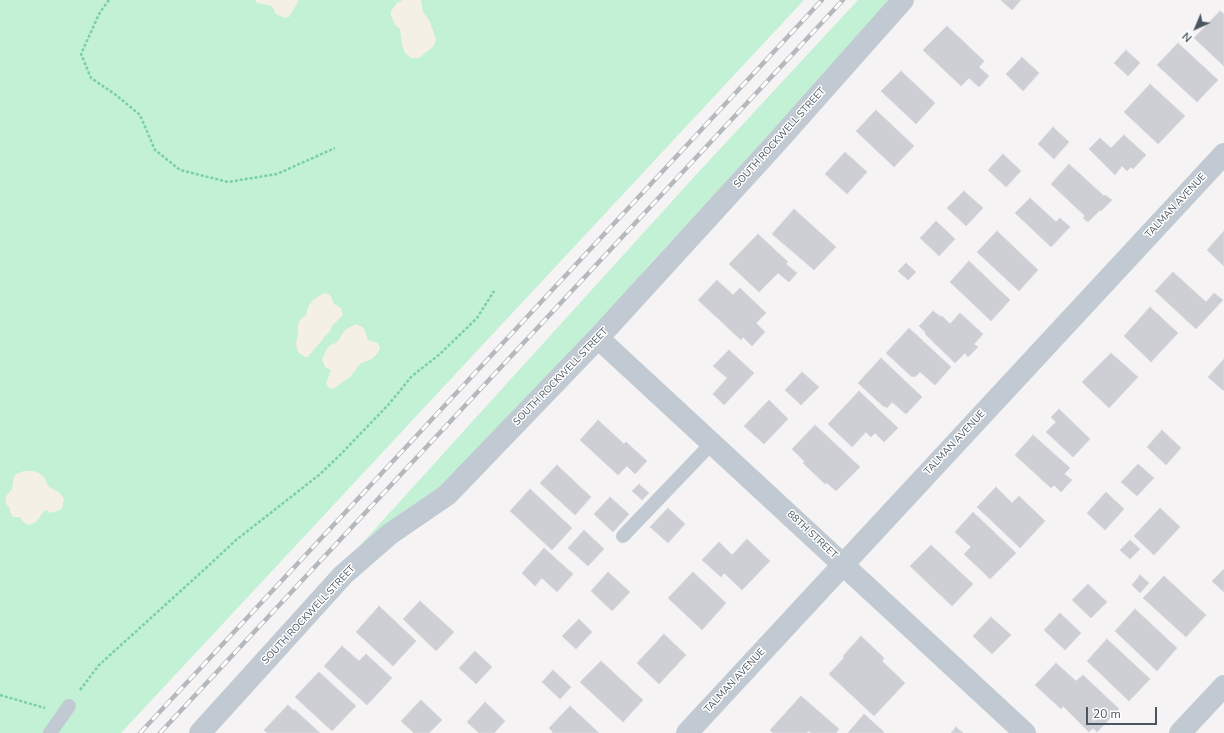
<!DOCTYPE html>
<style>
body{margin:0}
#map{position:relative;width:1224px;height:733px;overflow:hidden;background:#f5f3f3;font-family:"Nunito Sans",sans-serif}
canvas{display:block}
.north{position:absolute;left:1176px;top:8px;width:40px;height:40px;-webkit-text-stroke:3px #fff;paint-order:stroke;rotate:224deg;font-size:11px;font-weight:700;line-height:16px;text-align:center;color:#4a5661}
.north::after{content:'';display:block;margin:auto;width:14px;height:18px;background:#4a5661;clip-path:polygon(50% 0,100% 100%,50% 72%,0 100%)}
.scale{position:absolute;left:1086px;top:707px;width:71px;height:18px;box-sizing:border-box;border:2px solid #4a5661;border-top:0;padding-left:5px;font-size:12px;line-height:14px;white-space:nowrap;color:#4a5661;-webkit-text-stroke:3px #fff;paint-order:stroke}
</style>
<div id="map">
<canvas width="1224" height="733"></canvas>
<div class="north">N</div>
<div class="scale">20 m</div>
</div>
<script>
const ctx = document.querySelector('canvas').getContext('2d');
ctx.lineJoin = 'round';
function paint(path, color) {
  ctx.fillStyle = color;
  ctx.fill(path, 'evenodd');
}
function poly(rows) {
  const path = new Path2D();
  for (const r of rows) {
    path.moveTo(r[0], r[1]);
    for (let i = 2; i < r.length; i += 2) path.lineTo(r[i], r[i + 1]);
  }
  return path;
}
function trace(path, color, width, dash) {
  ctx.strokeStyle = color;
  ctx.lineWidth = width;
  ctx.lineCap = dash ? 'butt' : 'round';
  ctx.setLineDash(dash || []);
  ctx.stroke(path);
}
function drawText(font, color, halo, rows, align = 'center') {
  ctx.font = font + ' "Nunito Sans",sans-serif';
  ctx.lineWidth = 3;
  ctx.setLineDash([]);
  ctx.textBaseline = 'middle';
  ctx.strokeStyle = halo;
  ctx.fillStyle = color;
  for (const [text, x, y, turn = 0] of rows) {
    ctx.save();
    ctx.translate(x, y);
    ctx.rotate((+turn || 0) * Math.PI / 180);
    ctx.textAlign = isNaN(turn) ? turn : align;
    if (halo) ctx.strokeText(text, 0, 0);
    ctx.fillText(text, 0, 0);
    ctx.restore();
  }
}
paint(poly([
 [0,0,804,0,121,733,0,733],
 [858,0,890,0,836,62,651,263,591,334,439,491,346,561,694,177]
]), '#c3f1d5');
paint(poly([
 [255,0,299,0,289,17,285,18,276,14,272,6,257,3],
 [403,0,421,0,423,12,429,20,436,39,434,46,419,58,411,58,405,53,402,45,400,29,396,26,391,16,391,11,397,3],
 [324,293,329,294,332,298,334,304,341,308,343,315,332,326,330,331,325,336,320,343,314,349,308,357,305,357,298,352,296,344,298,333,298,324,300,320,306,315,308,307,313,300],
 [356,324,364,328,368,340,378,343,380,348,377,354,370,360,361,363,350,377,333,389,328,387,326,383,331,370,325,367,322,359,327,349,330,345,334,344,338,341,345,330],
 [24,471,33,471,39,473,44,477,49,487,60,493,64,499,62,508,60,510,50,513,46,510,44,511,36,522,29,525,23,522,20,517,13,517,10,512,10,508,6,504,6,496,12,489,14,477,16,474]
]), '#f5f0e5');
const building = poly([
 [1001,0,1021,0,1012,10,1001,0],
 [1220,11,1224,14,1224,66,1194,38,1220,11],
 [947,26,984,61,979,67,989,76,979,87,969,78,961,86,923,50,947,26],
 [1178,43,1218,80,1197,102,1157,65,1178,43],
 [1126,50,1140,63,1128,76,1114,63,1126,50],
 [1022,57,1039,73,1023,91,1006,74,1022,57],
 [901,71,935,103,916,124,881,91,901,71],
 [1150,84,1185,116,1158,144,1124,112,1150,84],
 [876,110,914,146,894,167,856,131,876,110],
 [1053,127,1069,142,1054,159,1038,144,1053,127],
 [1124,135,1146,155,1133,169,1131,167,1127,171,1122,166,1115,175,1089,149,1100,138,1111,148,1124,135],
 [845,152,867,172,847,194,825,174,845,152],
 [1003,154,1021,171,1006,187,988,170,1003,154],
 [1069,164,1104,196,1105,195,1112,200,1101,211,1100,210,1088,222,1083,218,1085,216,1051,184,1069,164],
 [964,191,983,208,966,226,947,208,964,191],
 [1030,198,1056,222,1060,218,1070,227,1051,247,1015,213,1030,198],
 [794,209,836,247,814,270,772,234,794,209],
 [936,221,955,239,939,256,920,238,936,221],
 [997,231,1038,270,1019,291,977,252,997,231],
 [1224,231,1224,266,1207,250,1224,231],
 [758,234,788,262,786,264,797,273,789,282,778,273,759,292,729,264,758,234],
 [969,261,1010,300,991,321,950,282,969,261],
 [906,263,916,272,908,280,898,271,906,263],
 [1173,272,1206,302,1214,293,1223,300,1196,329,1155,291,1173,272],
 [717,280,733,295,740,288,766,313,756,323,765,332,752,346,743,337,741,340,698,300,717,280],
 [1150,307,1178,333,1151,362,1124,336,1150,307],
 [933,311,941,317,942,316,950,324,960,313,983,334,974,344,978,347,968,357,965,353,955,363,925,334,926,333,919,326,933,311],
 [909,328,951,367,935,385,920,372,915,377,913,376,912,377,886,353,909,328],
 [729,350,754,373,724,405,713,394,727,378,713,366,729,350],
 [1111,353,1138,377,1109,408,1082,382,1111,353],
 [881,358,922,397,906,414,892,402,887,408,885,406,884,407,858,383,881,358],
 [1224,359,1224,391,1208,377,1224,359],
 [802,372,819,387,801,405,785,390,802,372],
 [859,391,898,428,884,442,875,433,871,437,866,432,852,447,828,424,859,391],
 [769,400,788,419,764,444,744,426,769,400],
 [1059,409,1090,439,1073,457,1046,432,1056,422,1051,417,1059,409],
 [598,420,624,444,626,442,647,461,635,474,627,466,618,475,580,440,598,420],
 [815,425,860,467,836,491,827,483,825,484,803,463,805,462,792,449,815,425],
 [1162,430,1181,448,1166,465,1147,447,1162,430],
 [1033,435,1070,468,1064,474,1072,480,1061,492,1054,485,1051,488,1015,455,1033,435],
 [1138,464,1154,478,1137,496,1121,482,1138,464],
 [557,465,591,497,575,515,540,483,557,465],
 [639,484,649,493,642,500,632,491,639,484],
 [996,487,1012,503,1019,496,1045,521,1020,548,977,507,996,487],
 [530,489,572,528,552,550,510,511,530,489],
 [1106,492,1124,509,1105,530,1087,513,1106,492],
 [610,497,629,514,613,532,594,514,610,497],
 [668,508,685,524,668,543,650,527,668,508],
 [1160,508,1180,527,1154,555,1134,536,1160,508],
 [973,512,1016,553,990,579,964,554,971,547,955,532,973,512],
 [584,530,604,549,588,566,568,548,584,530],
 [747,539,770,561,742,590,724,573,721,577,702,560,719,542,732,555,747,539],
 [1130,540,1140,549,1130,559,1120,550,1130,540],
 [931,545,973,584,952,606,910,566,931,545],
 [544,548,573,574,557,592,542,578,535,586,522,573,544,548],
 [1224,569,1224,592,1212,581,1224,569],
 [608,572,630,592,612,611,591,591,608,572],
 [693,572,726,603,702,630,668,598,693,572],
 [1140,575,1149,583,1140,593,1132,585,1140,575],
 [1164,576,1206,615,1186,637,1143,598,1164,576],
 [1088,584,1107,602,1091,618,1072,600,1088,584],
 [420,601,454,632,436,651,403,619,420,601],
 [379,606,416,641,393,666,356,632,379,606],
 [1135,609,1177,648,1157,671,1115,631,1135,609],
 [1060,613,1081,633,1065,650,1044,630,1060,613],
 [991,617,1011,635,992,654,973,636,991,617],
 [579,619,592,632,576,649,562,636,579,619],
 [664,634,686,655,659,684,637,663,664,634],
 [861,636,884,658,882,661,905,683,874,716,829,674,844,658,843,656,861,636],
 [1107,639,1150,679,1129,701,1087,661,1107,639],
 [342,646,359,661,366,654,392,678,367,705,324,666,342,646],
 [475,651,492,667,476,684,459,668,475,651],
 [601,661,643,700,623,722,580,682,601,661],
 [1056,663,1076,681,1083,675,1119,709,1097,732,1093,728,1089,732,1063,706,1061,709,1035,685,1056,663],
 [553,670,571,687,560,699,542,682,553,670],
 [319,672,356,706,332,731,295,697,319,672],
 [801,696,839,729,836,733,811,733,809,731,806,733,773,733,770,730,801,696],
 [421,700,442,720,429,733,414,733,401,721,421,700],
 [485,702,505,721,494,733,479,733,467,722,485,702],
 [288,705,293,710,295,710,320,733,267,733,264,730,288,705],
 [570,706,599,733,552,733,553,732,549,728,570,706],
 [864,714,884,732,883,733,848,733,864,714],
 [956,727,963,733,951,733,956,727]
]);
paint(building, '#cdcfd5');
trace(building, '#d7d9de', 1);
trace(poly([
 [109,0,100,12,81,54,91,78,116,95,140,115,155,150,180,170,228,182,277,174,335,148],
 [80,690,99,665,206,568,236,540,319,475,339,456,389,404,412,376,440,354,477,318,494,291],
 [0,695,45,708]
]), '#7ad0a6', 2.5, [3, 2]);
trace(poly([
 [623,536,712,443],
 [50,733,69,706]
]), '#c1cad2', 14);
trace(poly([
 [598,338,1025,733],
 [200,733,343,575,390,534,447,495,598,338,776,143,903,0],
 [687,733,1224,154],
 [1180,733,1224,686]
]), '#c1cad2', 22);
const rail = poly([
 [140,733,822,0],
 [160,733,843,0]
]);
trace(rail, '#b5b8bd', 4.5);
trace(rail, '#fff', 3, [9]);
drawText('10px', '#4a5661', '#fff', [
 ["SOUTH ROCKWELL STREET",780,138,-48],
 ["TALMAN AVENUE",1176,206,-47],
 ["SOUTH ROCKWELL STREET",561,377,-46],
 ["TALMAN AVENUE",955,443,-47],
 ["88TH STREET",812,535,43],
 ["SOUTH ROCKWELL STREET",309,615,-47],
 ["TALMAN AVENUE",735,681,-47]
]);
</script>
